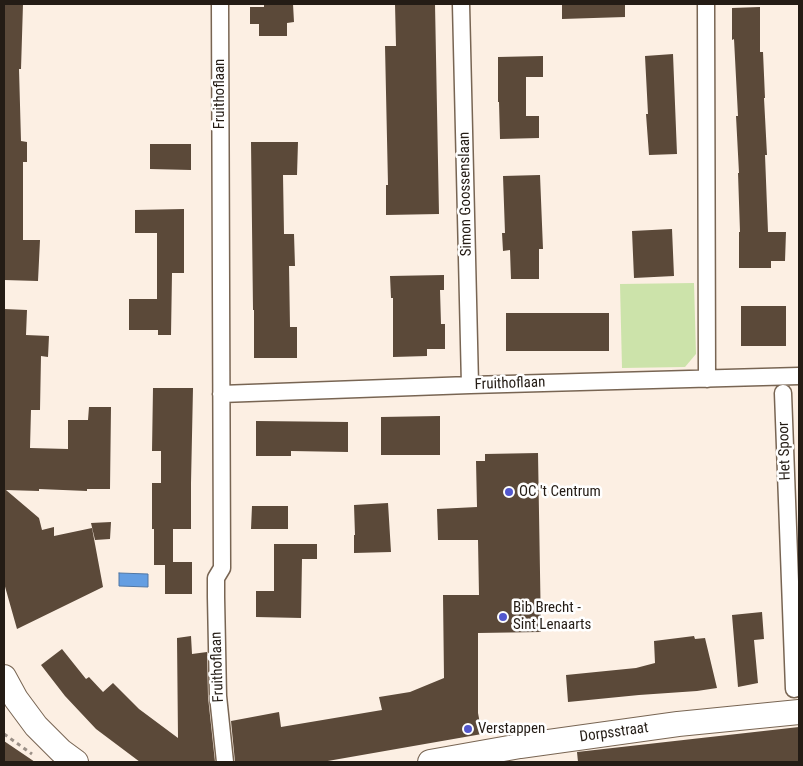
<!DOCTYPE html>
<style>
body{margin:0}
#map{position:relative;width:803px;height:766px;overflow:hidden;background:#fcefe3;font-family:"Roboto Condensed",sans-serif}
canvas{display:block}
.frame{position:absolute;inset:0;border:5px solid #241c15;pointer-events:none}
</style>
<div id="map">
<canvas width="803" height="766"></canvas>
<div class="frame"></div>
</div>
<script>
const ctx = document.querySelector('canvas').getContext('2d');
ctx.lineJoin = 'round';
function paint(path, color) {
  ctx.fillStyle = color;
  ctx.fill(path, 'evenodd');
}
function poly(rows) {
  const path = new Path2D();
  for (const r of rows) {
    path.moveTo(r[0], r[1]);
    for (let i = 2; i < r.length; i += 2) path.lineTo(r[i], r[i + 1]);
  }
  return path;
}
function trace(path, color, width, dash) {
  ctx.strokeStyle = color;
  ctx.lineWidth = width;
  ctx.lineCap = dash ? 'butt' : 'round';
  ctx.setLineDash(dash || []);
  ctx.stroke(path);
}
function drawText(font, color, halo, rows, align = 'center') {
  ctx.font = font + ' "Roboto Condensed",sans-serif';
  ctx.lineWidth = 5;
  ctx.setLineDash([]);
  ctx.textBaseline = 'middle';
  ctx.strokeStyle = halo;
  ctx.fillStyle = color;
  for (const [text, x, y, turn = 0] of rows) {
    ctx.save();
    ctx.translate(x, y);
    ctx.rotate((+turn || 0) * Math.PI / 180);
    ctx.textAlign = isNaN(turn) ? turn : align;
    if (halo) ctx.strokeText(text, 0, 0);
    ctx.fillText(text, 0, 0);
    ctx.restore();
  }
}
paint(poly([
 [694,283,696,354,685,367,622,368,620,284]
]), '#cce3aa');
const water = poly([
 [119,573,148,574,148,587,119,586,119,573]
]);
paint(water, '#649ee2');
trace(water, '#5177a4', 1);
paint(poly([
 [4,4,23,4,21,69,19,69,21,141,27,142,27,162,23,162,23,240,40,240,38,281,4,280],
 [264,4,293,4,294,22,287,23,287,36,259,36,259,24,250,24,250,7,264,7],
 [395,4,435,4,439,214,386,215,386,185,388,185,385,46,396,46],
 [562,4,625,4,625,17,562,19],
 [760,7,760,52,763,52,765,98,764,98,767,155,765,155,768,232,786,232,785,261,771,261,771,268,739,268,739,232,740,232,738,173,739,173,736,116,738,116,734,39,732,40,732,8],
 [673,54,677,154,649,155,646,114,648,114,645,56],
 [543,56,543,77,526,77,526,116,539,116,539,138,500,139,499,102,498,102,498,57],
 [251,142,298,142,297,175,283,175,284,234,294,234,295,266,289,266,290,327,297,327,297,358,254,358,254,310,253,310],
 [150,144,191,144,191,170,150,169],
 [540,175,543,249,539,249,539,279,511,279,510,250,503,251,502,233,505,233,503,176],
 [184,209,184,273,172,273,171,335,158,335,158,330,129,330,129,299,157,299,157,233,135,233,135,210],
 [672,229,674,276,634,278,632,231],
 [444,275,444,290,440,290,441,324,445,324,445,349,427,349,427,356,393,357,393,298,391,298,390,276],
 [741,306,786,306,786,346,741,346],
 [4,309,27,310,26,335,49,336,48,357,41,356,40,410,31,410,30,448,68,449,68,420,88,420,89,407,111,407,110,489,87,489,87,491,39,489,39,491,6,490,39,518,42,530,54,527,54,536,92,528,103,587,17,629,4,583],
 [506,313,609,313,609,351,506,351],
 [153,388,193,388,191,483,191,529,173,529,173,562,192,562,192,594,165,594,165,565,154,565,154,529,152,529,152,483,161,483,161,451,152,451],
 [440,416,440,455,381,455,381,417],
 [256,421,348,422,348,452,291,451,291,456,256,456],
 [538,453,541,632,478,633,478,713,482,734,322,762,235,762,231,721,279,712,281,727,382,710,379,697,410,692,444,678,443,595,479,595,478,540,438,540,437,509,477,507,476,461,485,461,485,454],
 [388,503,391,552,354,553,354,535,355,535,354,505],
 [252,506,288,506,288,529,251,529],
 [111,522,110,539,95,540,91,523],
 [274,544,317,544,317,559,302,559,301,618,256,617,256,591,274,591],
 [762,612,764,639,754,640,758,683,738,687,732,615],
 [191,636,192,654,207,652,208,697,215,762,140,762,96,729,65,696,41,665,62,649,86,679,89,677,103,692,113,683,139,709,178,738,177,638],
 [694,636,695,639,705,638,717,688,697,691,639,695,568,702,566,675,636,668,655,663,654,641],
 [799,727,799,762,578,762,577,752],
 [4,741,35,762,4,762]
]), '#5b4939');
const street = poly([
 [220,4,222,568,216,578,216,597,218,696,225,762],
 [461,4,470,385],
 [706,4,707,379],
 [783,393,794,689],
 [221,394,470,385,799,376]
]);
const secondary = poly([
 [4,677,16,699,36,726,61,751,76,762],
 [430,762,520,746,678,724,799,712]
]);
trace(street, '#786553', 19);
trace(secondary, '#786553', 26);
trace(poly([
 [4,734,32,754]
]), '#9b9087', 3, [4, 4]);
trace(street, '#fff', 16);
trace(secondary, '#fff', 24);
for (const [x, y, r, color] of [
 [509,492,5,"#5257cd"],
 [503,617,5,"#5257cd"],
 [468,729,5,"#5257cd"]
]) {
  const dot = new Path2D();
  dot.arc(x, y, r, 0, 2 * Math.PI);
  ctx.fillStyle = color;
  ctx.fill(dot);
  trace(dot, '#fff', 2);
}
drawText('15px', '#241c15', '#fff', [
 ["Fruithoflaan",220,94,-90],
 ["Simon Goossenslaan",466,194,-91],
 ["Fruithoflaan",510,384,-2],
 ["Het Spoor",785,451,-92],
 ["Fruithoflaan",218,667,-92],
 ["Dorpsstraat",614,733,-8]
]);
drawText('15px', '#241c15', '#fff', [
 ["OC 't Centrum",519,492],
 ["Bib Brecht -",513,608],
 ["Sint Lenaarts",513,625],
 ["Verstappen",478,729]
], 'left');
</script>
